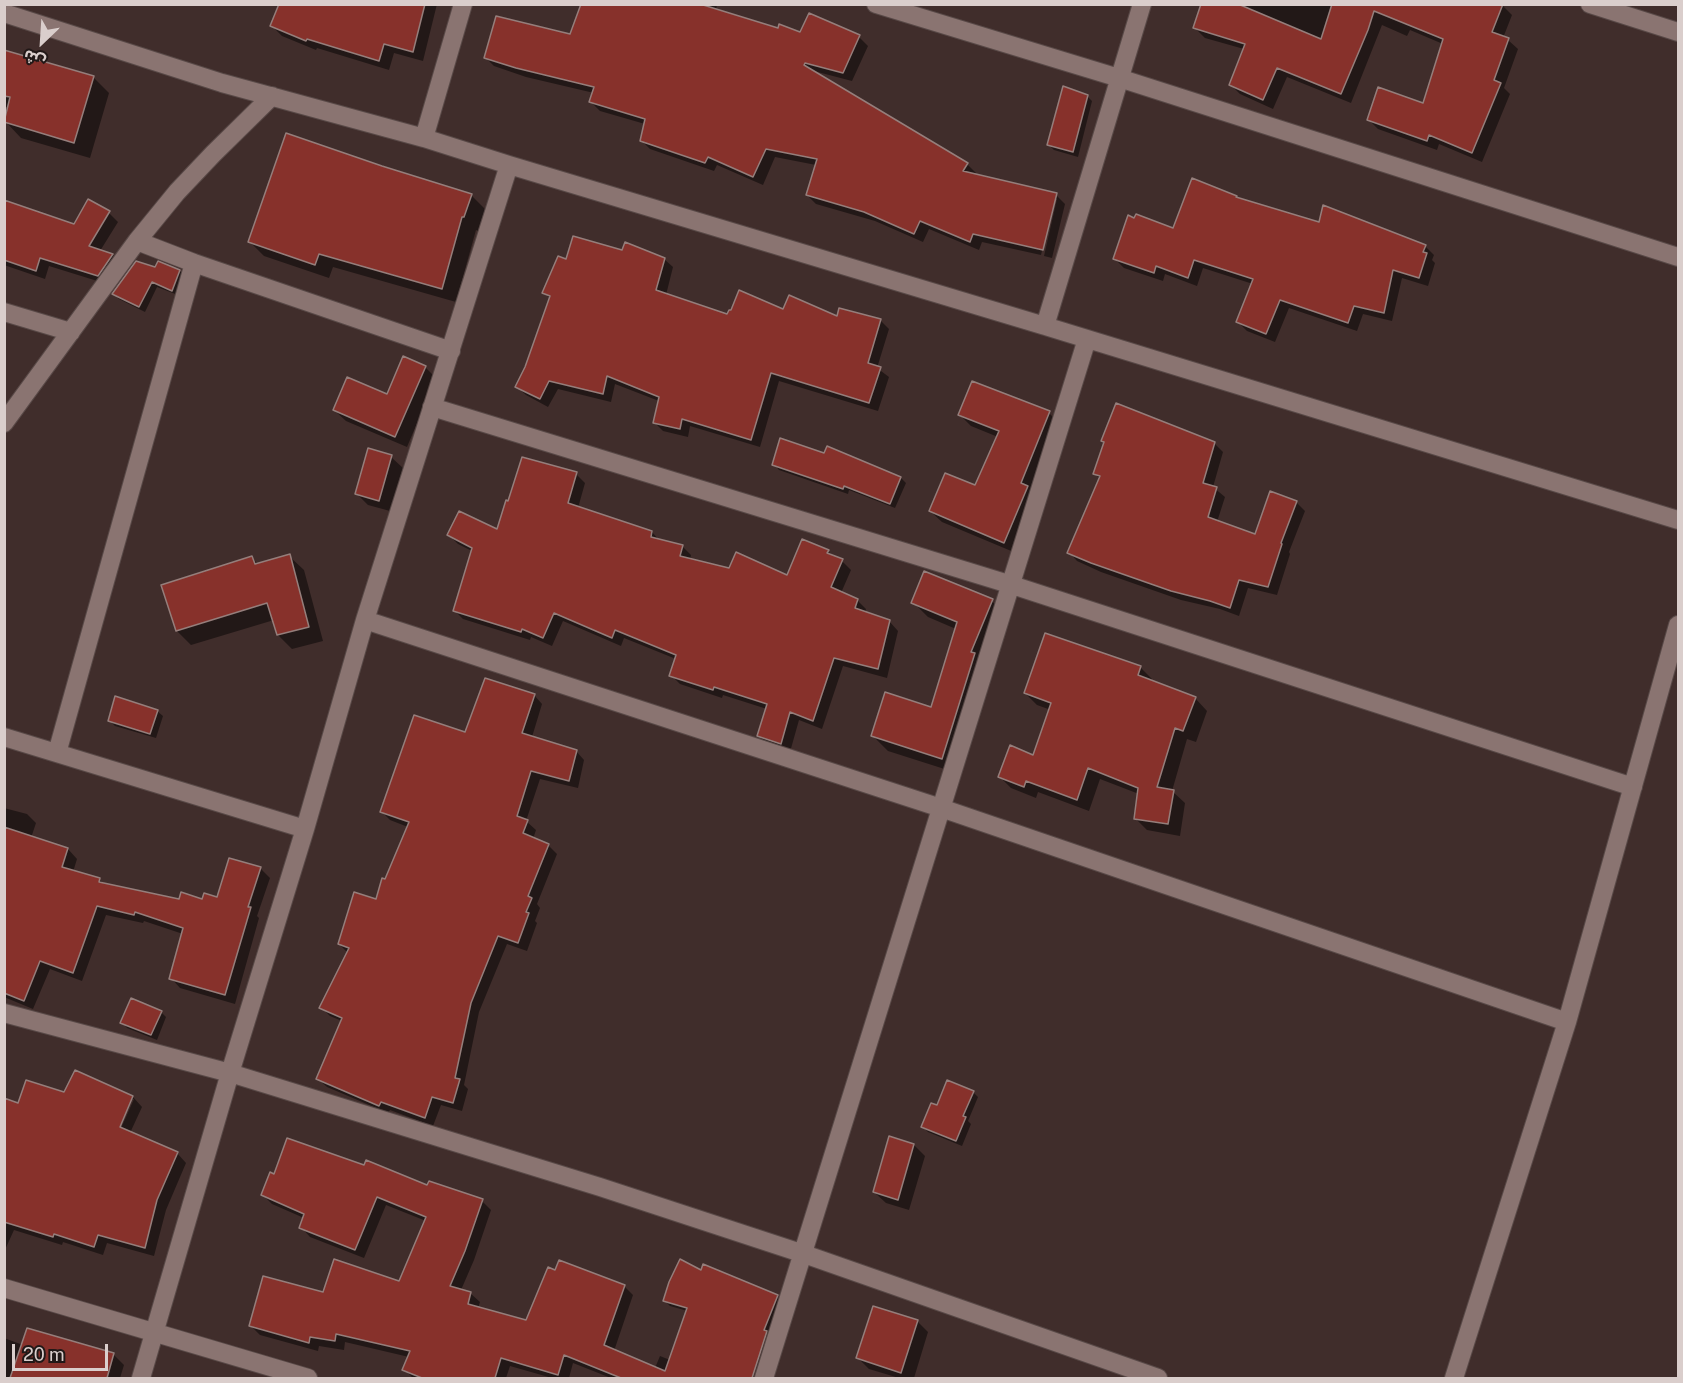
<!DOCTYPE html>
<meta charset="utf-8">
<style>
body{margin:0}
#map{position:relative;width:1683px;height:1383px;overflow:hidden;background:#402d2b;font-family:"Public Sans","Noto Sans Arabic",sans-serif}
canvas{display:block}
.frame{position:absolute;inset:0;border:6px solid #dacecc;pointer-events:none}
.north{position:absolute;left:12px;top:12px;width:60px;height:60px;-webkit-text-stroke:4px #211817;paint-order:stroke;rotate:205deg;font-size:16px;font-weight:700;line-height:24px;text-align:center;color:#dacecc}
.north::after{content:'';display:block;margin:auto;width:21px;height:27px;background:#dacecc;clip-path:polygon(50% 0,100% 100%,50% 72%,0 100%)}
.scale{position:absolute;left:12px;top:1344px;width:96px;height:27px;box-sizing:border-box;border:3px solid #dacecc;border-top:0;padding-left:8px;font-size:18px;line-height:21px;white-space:nowrap;color:#dacecc;-webkit-text-stroke:4px #211817;paint-order:stroke}
</style>
<div id="map">
<canvas width="1683" height="1383"></canvas>
<div class="frame"></div>
<div class="north">ش</div>
<div class="scale">20 m</div>
</div>
<script>
const ctx = document.querySelector('canvas').getContext('2d');
ctx.lineJoin = 'round';
function paint(path, color) {
  ctx.fillStyle = color;
  ctx.fill(path, 'evenodd');
}
function poly(rows) {
  const path = new Path2D();
  for (const r of rows) {
    path.moveTo(r[0], r[1]);
    for (let i = 2; i < r.length; i += 2) path.lineTo(r[i], r[i + 1]);
  }
  return path;
}
function trace(path, color, width, dash) {
  ctx.strokeStyle = color;
  ctx.lineWidth = width;
  ctx.lineCap = dash ? 'butt' : 'round';
  ctx.setLineDash(dash || []);
  ctx.stroke(path);
}
paint(poly([
 [333,4,437,4,423,61,394,53,389,70,317,48,316,50,282,36,272,26],
 [582,4,717,4,716,11,779,30,801,34,859,37,868,46,852,81,810,70,967,164,976,173,975,175,1056,195,1065,204,1052,258,1044,256,1057,199,1054,199,1041,255,982,242,979,250,929,229,923,242,875,221,816,204,807,195,816,165,775,157,763,185,717,165,714,171,650,149,641,140,645,124,600,111,591,102,594,93,526,77,494,66,485,57,571,35],
 [1202,4,1502,5,1512,15,1503,38,1508,40,1518,49,1504,88,1510,94,1482,162,1439,144,1437,150,1378,129,1368,119,1424,105,1443,44,1410,30,1407,36,1382,25,1351,103,1287,77,1273,109,1240,94,1231,85,1244,49,1205,38,1195,28],
 [4,51,93,77,109,93,90,158,21,138,5,121,9,108,4,106],
 [1087,96,1092,101,1078,157,1054,150,1049,145],
 [1193,180,1236,197,1239,200,1320,224,1425,246,1434,255,1432,260,1435,263,1428,286,1402,278,1392,321,1363,314,1357,331,1289,308,1275,342,1247,331,1238,322,1253,284,1203,268,1197,286,1165,274,1163,281,1124,268,1115,259,1174,230],
 [471,195,485,209,478,231,476,230,456,302,333,267,329,278,264,256,250,242],
 [89,201,109,213,118,222,100,251,113,255,122,264,107,284,49,266,45,279,4,265,4,216,74,226],
 [623,251,664,259,673,267,666,295,728,316,784,311,838,318,880,320,889,329,877,368,889,377,878,411,779,381,760,447,690,426,688,437,663,431,655,423,659,401,615,384,611,402,558,389,548,407,526,395,517,387,527,368,551,299,544,293,567,261],
 [158,263,180,271,185,276,178,295,157,287,145,312,119,299,114,294,156,269],
 [425,367,436,378,407,447,346,421,334,410,388,396],
 [1049,413,1060,424,1016,553,942,522,930,511,976,487,998,437,971,426,960,415],
 [1214,443,1223,452,1213,487,1225,497,1217,522,1256,536,1296,502,1305,511,1289,552,1290,554,1277,595,1248,588,1239,616,1220,609,1181,600,1101,572,1077,561,1069,552,1100,479,1094,473],
 [391,457,403,468,390,511,368,505,356,493],
 [774,464,901,478,906,483,895,508,849,490,848,494,779,470],
 [576,474,585,483,578,508,652,532,660,541,682,546,691,555,690,560,730,570,788,577,828,551,834,557,842,561,851,570,841,593,857,600,866,609,865,613,889,621,898,631,887,678,843,666,822,729,799,720,790,752,768,745,759,736,767,709,723,695,722,698,680,684,671,675,676,659,624,638,621,646,563,621,552,646,531,637,530,640,463,619,454,610,472,551,458,544,449,535,498,531],
 [289,556,304,570,323,641,292,649,278,635,274,620,191,645,177,631,252,558,258,564],
 [992,601,1007,616,957,773,888,751,873,736,932,709,956,629,928,617,913,602],
 [1140,667,1152,679,1151,682,1195,698,1207,711,1196,742,1187,739,1172,791,1185,803,1180,836,1147,830,1135,818,1139,794,1100,779,1089,811,1038,792,1036,798,1011,788,999,776,1034,757,1051,710,1037,705,1025,693],
 [534,695,542,704,532,737,576,751,584,760,578,788,540,779,526,821,536,830,533,839,548,845,557,854,537,904,540,908,535,921,537,923,527,951,507,944,479,1012,464,1085,468,1089,462,1111,441,1105,433,1126,390,1110,388,1113,327,1087,318,1079,342,1021,330,1016,321,1007,348,953,339,944,377,901,408,827,390,820,382,812,466,734],
 [157,711,163,716,156,738,115,726,110,721],
 [4,808,27,814,36,823,31,838,68,849,77,859,73,872,100,880,105,885,180,901,203,901,217,899,230,860,261,869,270,878,257,916,259,918,235,1004,180,988,171,978,183,934,144,921,143,923,106,915,82,981,50,969,33,1009,4,997],
 [161,1012,166,1017,157,1040,127,1028,122,1022],
 [75,1072,133,1097,142,1107,130,1133,177,1153,186,1163,166,1210,154,1256,107,1243,103,1255,63,1242,62,1245,14,1230,4,1252,4,1099,19,1105,65,1094],
 [130,1099,134,1099,118,1135,116,1133],
 [973,1092,978,1097,968,1121,971,1124,962,1146,928,1132,923,1127,938,1107],
 [914,1145,925,1156,909,1210,886,1203,874,1192],
 [428,1187,482,1201,491,1210,474,1260,461,1290,470,1293,480,1302,478,1308,527,1322,624,1286,633,1295,614,1351,655,1368,660,1356,670,1360,734,1366,729,1378,611,1378,573,1363,569,1378,552,1378,510,1366,506,1378,413,1378,404,1369,409,1357,345,1342,344,1350,319,1346,318,1351,260,1335,251,1326,324,1294,400,1283,426,1221,386,1205,364,1258,310,1237,301,1227,304,1218,272,1204,263,1195],
 [702,1272,777,1296,782,1301,770,1333,706,1312,705,1316,670,1306,665,1301],
 [917,1321,928,1332,914,1378,899,1378,869,1369,858,1358],
 [4,1338,23,1345,113,1354,124,1365,120,1378,4,1378]
]), '#0007');
const building = poly([
 [279,4,425,4,413,52,384,44,379,61,307,39,306,41,270,26,279,4],
 [581,4,700,4,778,28,779,24,800,32,809,13,860,35,843,73,805,63,804,65,968,163,963,171,1057,193,1043,250,973,234,970,242,920,221,914,234,864,212,806,195,817,159,766,149,753,177,708,157,705,163,640,141,645,119,589,102,594,87,516,68,484,58,496,16,570,34,581,4],
 [1201,4,1238,4,1321,39,1332,4,1503,4,1492,32,1509,38,1494,80,1501,83,1472,153,1429,135,1427,141,1367,120,1378,87,1423,103,1443,39,1374,11,1368,30,1341,94,1277,68,1263,100,1229,85,1245,44,1193,28,1201,4],
 [4,50,94,76,74,143,4,122,10,97,4,96,4,50],
 [1063,86,1088,95,1073,152,1047,145,1063,86],
 [286,133,382,166,472,194,464,217,462,217,442,289,319,254,315,265,248,242,286,133],
 [1192,178,1237,196,1236,197,1319,222,1323,205,1426,245,1423,252,1427,253,1419,278,1393,270,1384,313,1354,306,1348,323,1280,300,1266,334,1236,322,1253,279,1194,260,1188,278,1156,266,1154,273,1113,259,1128,215,1134,218,1136,214,1173,228,1192,178],
 [88,199,110,211,89,246,113,254,98,276,40,258,36,271,4,260,4,200,74,224,88,199],
 [573,236,622,250,625,242,665,258,656,290,727,314,729,310,731,310,739,290,783,309,789,295,837,316,839,308,881,319,868,363,881,367,869,403,771,373,751,440,682,419,680,429,653,423,659,397,607,376,603,394,549,381,540,399,515,387,525,367,550,296,542,293,558,256,566,259,573,236],
 [136,261,155,267,158,261,180,270,172,291,152,282,139,307,112,294,136,261],
 [403,356,426,366,395,437,333,410,347,377,387,394,403,356],
 [972,381,1050,411,1021,483,1028,486,1004,543,929,511,945,473,975,485,999,431,958,415,972,381],
 [1116,403,1215,442,1203,483,1217,487,1208,517,1255,534,1270,491,1297,501,1281,543,1282,544,1268,587,1239,580,1230,608,1210,601,1171,591,1091,563,1067,553,1100,476,1093,474,1104,442,1101,441,1116,403],
 [780,438,824,453,827,446,901,477,890,504,844,486,843,489,772,465,780,438],
 [368,448,392,455,379,501,355,494,368,448],
 [522,457,577,472,568,503,652,531,651,537,683,545,680,556,729,568,736,552,787,575,802,539,829,550,827,553,843,559,831,587,858,599,855,608,890,620,878,669,834,658,813,721,790,712,781,744,757,736,767,704,714,687,713,690,669,676,676,655,615,630,612,638,554,613,543,638,522,629,521,632,453,611,472,548,447,535,459,511,497,529,506,500,508,501,522,457],
 [290,554,309,627,277,635,267,603,176,631,161,585,252,556,255,564,290,554],
 [924,571,993,599,971,652,975,653,942,759,871,736,885,692,931,707,957,622,911,603,924,571],
 [1045,633,1141,666,1138,675,1196,697,1183,731,1175,728,1157,787,1174,790,1168,824,1134,819,1138,788,1088,768,1077,800,1026,781,1024,787,998,777,1010,745,1033,755,1051,703,1024,693,1045,633],
 [485,678,535,694,522,733,577,750,569,781,531,771,517,816,528,820,523,833,549,844,528,896,532,898,526,912,529,913,518,943,498,936,471,1003,455,1078,460,1079,453,1103,432,1097,425,1118,381,1102,379,1106,316,1079,342,1018,319,1008,349,948,338,944,354,892,376,899,382,878,385,879,409,822,380,812,414,715,465,732,485,678],
 [115,696,158,710,150,734,108,721,115,696],
 [4,827,68,848,62,867,100,878,99,882,179,899,181,892,202,899,204,893,217,897,229,858,261,867,248,907,251,907,225,995,169,979,183,928,135,912,134,915,97,906,73,973,40,961,24,1001,4,993,4,827],
 [131,998,162,1011,151,1035,120,1023,131,998],
 [75,1070,133,1096,120,1127,178,1152,157,1200,145,1248,98,1235,94,1247,54,1234,53,1237,4,1222,4,1098,18,1103,26,1080,64,1092,75,1070],
 [947,1080,974,1091,963,1116,966,1117,956,1141,921,1127,931,1103,937,1105,947,1080],
 [889,1136,914,1144,898,1200,873,1192,889,1136],
 [287,1138,364,1165,366,1160,427,1185,429,1181,483,1199,465,1251,450,1286,471,1292,468,1304,526,1320,548,1267,555,1270,559,1260,625,1285,604,1345,665,1371,687,1308,663,1301,669,1282,680,1259,701,1270,703,1264,778,1295,764,1330,767,1331,752,1378,621,1378,564,1355,558,1375,501,1358,495,1378,422,1378,402,1370,410,1351,336,1334,335,1341,310,1337,309,1343,249,1326,263,1276,323,1292,334,1259,399,1281,426,1217,377,1197,355,1250,299,1228,304,1214,261,1195,270,1172,274,1174,287,1138],
 [873,1306,918,1320,901,1373,856,1358,873,1306],
 [27,1328,114,1353,107,1378,10,1378,27,1328]
]);
paint(building, '#87312b');
trace(building, '#957e7b', 1.5);
const street = poly([
 [876,4,1119,78,1678,257],
 [1590,4,1678,32],
 [4,13,222,83,424,138,509,165,1045,326,1678,520],
 [424,138,463,4],
 [137,241,194,263,451,351],
 [4,312,71,332],
 [1045,326,1142,4],
 [432,407,1012,585,1633,787],
 [4,423,137,241,177,192,213,154,272,96],
 [365,620,941,808,1567,1022],
 [4,737,305,829],
 [57,753,194,263],
 [4,1013,230,1073,600,1187,804,1254,1158,1378],
 [4,1288,308,1378],
 [141,1378,230,1073,305,829,365,620,509,165],
 [764,1378,1087,339],
 [1454,1378,1567,1022,1678,625]
]);
trace(street, '#584947', 20);
trace(street, '#8a7471', 18);
</script>
